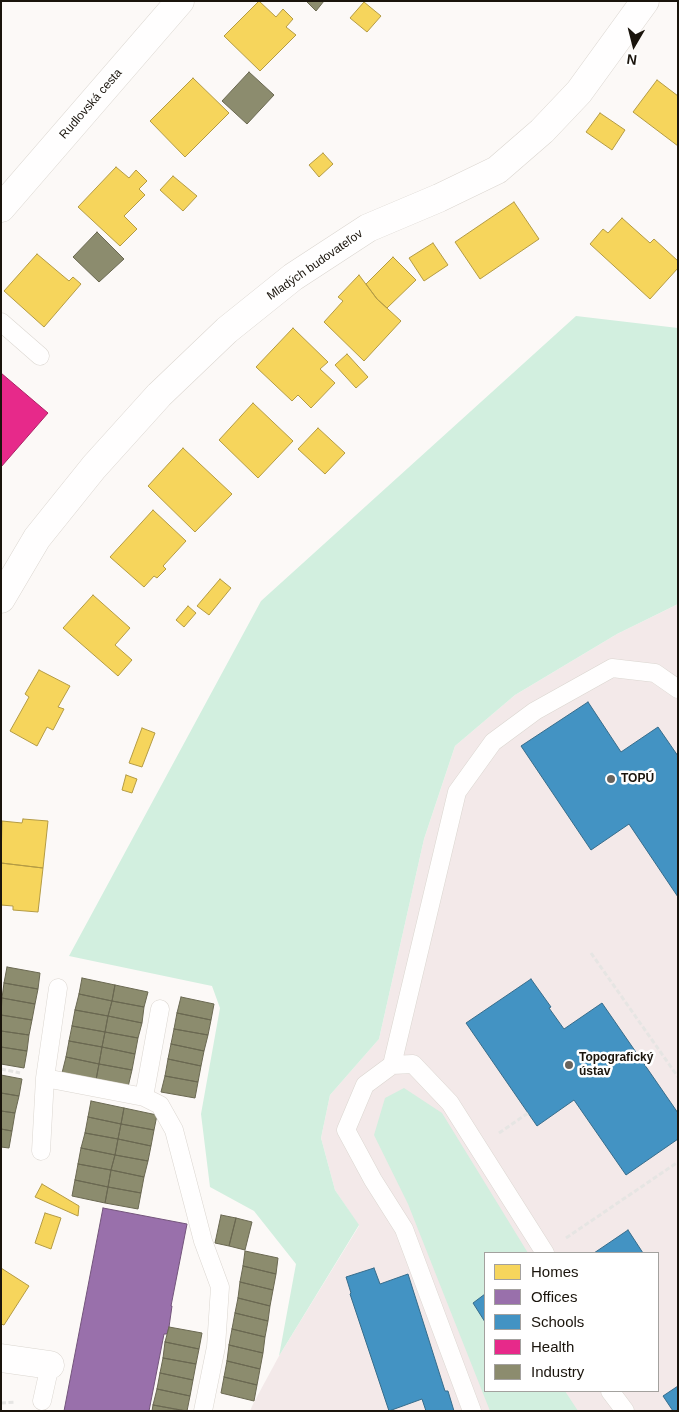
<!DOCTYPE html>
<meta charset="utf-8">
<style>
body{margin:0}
#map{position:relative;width:679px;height:1412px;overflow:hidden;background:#fcf9f7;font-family:Helvetica,sans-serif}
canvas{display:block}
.frame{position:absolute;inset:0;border:2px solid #1a140c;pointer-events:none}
.legend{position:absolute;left:484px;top:1252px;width:175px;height:140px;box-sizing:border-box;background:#fff;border:1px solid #a3a19e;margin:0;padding:6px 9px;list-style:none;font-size:15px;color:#1a140c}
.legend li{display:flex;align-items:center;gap:10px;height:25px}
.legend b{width:25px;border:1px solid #a3a19e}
.north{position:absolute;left:609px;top:20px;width:50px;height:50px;-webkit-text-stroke:4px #fff;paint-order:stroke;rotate:188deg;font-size:14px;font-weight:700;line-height:20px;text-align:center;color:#1a140c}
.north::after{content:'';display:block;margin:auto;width:18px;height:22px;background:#1a140c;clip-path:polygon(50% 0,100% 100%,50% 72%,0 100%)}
</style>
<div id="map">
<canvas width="679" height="1412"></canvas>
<div class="frame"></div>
<ul class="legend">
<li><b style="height:14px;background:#f6d55c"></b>Homes</li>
<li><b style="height:14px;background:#9970ab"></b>Offices</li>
<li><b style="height:14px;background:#4393c3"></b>Schools</li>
<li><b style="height:14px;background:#e7298a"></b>Health</li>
<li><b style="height:14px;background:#8c8c6e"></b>Industry</li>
</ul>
<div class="north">N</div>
</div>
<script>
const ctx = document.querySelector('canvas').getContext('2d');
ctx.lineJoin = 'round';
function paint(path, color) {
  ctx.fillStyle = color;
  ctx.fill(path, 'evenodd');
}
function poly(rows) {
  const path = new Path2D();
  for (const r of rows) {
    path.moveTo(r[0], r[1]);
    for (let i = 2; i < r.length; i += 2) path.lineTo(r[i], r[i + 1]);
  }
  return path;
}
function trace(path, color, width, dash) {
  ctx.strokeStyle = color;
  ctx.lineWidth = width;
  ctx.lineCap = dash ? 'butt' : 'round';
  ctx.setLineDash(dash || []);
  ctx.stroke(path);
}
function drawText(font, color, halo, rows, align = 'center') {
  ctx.font = font + ' Helvetica,sans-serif';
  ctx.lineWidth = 5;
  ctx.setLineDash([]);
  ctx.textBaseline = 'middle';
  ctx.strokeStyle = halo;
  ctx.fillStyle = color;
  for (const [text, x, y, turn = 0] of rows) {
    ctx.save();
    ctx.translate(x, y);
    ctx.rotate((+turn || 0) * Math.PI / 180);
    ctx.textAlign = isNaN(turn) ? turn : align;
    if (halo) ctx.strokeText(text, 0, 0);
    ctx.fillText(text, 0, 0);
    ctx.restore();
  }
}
paint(poly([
 [678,604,678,1411,250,1411,253,1404,279,1356,359,1226,335,1190,321,1138,330,1095,379,1039,424,839,455,746,515,695,617,634],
 [485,1253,658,1253,658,1391,485,1391]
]), '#f3e9e9');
paint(poly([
 [576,316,678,328,678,604,617,634,515,695,455,746,424,839,379,1039,330,1095,321,1138,335,1190,359,1225,279,1356,296,1264,254,1211,210,1187,201,1114,220,1008,212,986,69,956,261,601],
 [404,1088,442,1113,528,1253,485,1253,485,1391,565,1391,578,1411,490,1411,408,1204,374,1135,385,1098]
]), '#d2efdf');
const homes = poly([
 [259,1,276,17,283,9,293,19,286,27,296,35,260,71,224,36,259,1],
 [364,2,381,16,367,32,350,18,364,2],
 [193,78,229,113,185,157,150,121,193,78],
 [657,80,678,96,678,146,633,112,657,80],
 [600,113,625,130,612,150,586,132,600,113],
 [323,153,333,164,319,177,309,165,323,153],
 [116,167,129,178,136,170,147,181,139,189,145,195,124,216,137,229,120,246,78,207,116,167],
 [173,176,197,196,183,211,160,190,173,176],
 [514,202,539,239,480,279,455,242,514,202],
 [622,218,650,243,654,239,678,261,678,268,650,299,590,244,603,229,608,233,622,218],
 [433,243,448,265,424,281,409,258,433,243],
 [37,254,69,281,73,277,81,284,44,327,4,291,37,254],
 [393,257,416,280,387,308,377,299,366,284,393,257],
 [359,275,377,299,401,321,364,361,324,322,343,301,338,297,359,275],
 [293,328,328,362,320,369,335,383,311,408,298,395,292,401,256,367,293,328],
 [347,354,368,377,356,388,335,365,347,354],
 [253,403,293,441,258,478,219,440,253,403],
 [318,428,345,453,325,474,298,449,318,428],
 [183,448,232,494,195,532,148,486,183,448],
 [153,510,186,541,163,566,166,569,157,578,154,576,144,587,110,557,153,510],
 [220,579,231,588,209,615,197,606,220,579],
 [93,595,130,628,115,645,132,660,118,676,63,628,93,595],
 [188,606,196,613,184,627,176,620,188,606],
 [39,670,70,686,58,707,64,709,53,730,47,727,37,746,10,731,29,697,25,694,39,670],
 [142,728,155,733,142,767,129,763,142,728],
 [126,775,137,779,132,793,122,790,126,775],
 [23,819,48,821,43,868,1,863,2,821,22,823,23,819],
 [1,863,43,868,38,912,13,910,13,906,1,905,1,863],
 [42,1184,79,1206,78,1216,35,1197,42,1184],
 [45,1213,61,1218,51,1249,35,1243,45,1213],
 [1,1268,29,1286,4,1325,1,1324,1,1268]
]);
paint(homes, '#f6d55c');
trace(homes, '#b49b44', 1);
const offices = poly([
 [103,1208,187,1224,171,1306,172,1306,169,1327,167,1334,164,1334,149,1411,64,1411,103,1208]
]);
paint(offices, '#9970ab');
trace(offices, '#73547b', 1);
const schools = poly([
 [588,702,621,752,658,727,678,756,678,897,629,824,591,850,521,746,588,702],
 [531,979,551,1007,549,1008,564,1029,602,1003,678,1113,678,1139,626,1175,574,1100,537,1126,466,1023,531,979],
 [628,1230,643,1253,594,1253,628,1230],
 [374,1268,380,1284,408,1274,445,1391,448,1391,454,1411,426,1411,422,1399,389,1411,350,1294,351,1293,346,1277,374,1268],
 [485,1294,485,1322,473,1303,485,1294],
 [678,1386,678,1411,673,1411,663,1396,678,1386]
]);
paint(schools, '#4393c3');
trace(schools, '#376d8c', 1);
const health = poly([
 [1,373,48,413,1,467,1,373]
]);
paint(health, '#e7298a');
trace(health, '#aa2364', 1);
const industry = poly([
 [306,1,324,1,316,11,306,1],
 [249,72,274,95,247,124,222,101,249,72],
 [97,232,124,259,99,282,73,257,97,232],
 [7,967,40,973,38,989,4,983,7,967],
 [82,978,115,985,112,1001,79,994,82,978],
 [4,983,38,989,35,1004,2,998,4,983],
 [115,985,148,992,144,1007,112,1001,115,985],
 [79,994,112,1001,108,1016,75,1010,79,994],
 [181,997,214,1004,211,1020,177,1013,181,997],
 [2,998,35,1004,32,1020,1,1015,2,998],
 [112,1001,144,1007,142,1023,108,1016,112,1001],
 [75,1010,108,1016,105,1032,72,1026,75,1010],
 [177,1013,211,1020,208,1035,174,1029,177,1013],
 [1,1015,32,1020,29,1035,1,1031,1,1015],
 [108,1016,142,1023,138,1038,105,1032,108,1016],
 [72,1026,105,1032,102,1047,69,1041,72,1026],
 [174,1029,208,1035,204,1051,171,1044,174,1029],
 [1,1031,29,1035,27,1051,1,1047,1,1031],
 [105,1032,138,1038,135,1054,102,1047,105,1032],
 [69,1041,102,1047,99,1064,66,1057,69,1041],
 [171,1044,204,1051,201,1066,168,1059,171,1044],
 [1,1047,27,1051,24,1068,1,1064,1,1047],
 [102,1047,135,1054,132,1070,99,1064,102,1047],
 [66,1057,99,1064,96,1080,62,1073,66,1057],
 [168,1059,201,1066,198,1082,165,1076,168,1059],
 [99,1064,132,1070,128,1087,96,1080,99,1064],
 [1,1075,22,1079,19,1096,1,1093,1,1075],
 [165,1076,198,1082,195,1098,161,1092,165,1076],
 [1,1093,19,1096,15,1113,1,1111,1,1093],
 [91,1101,124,1108,121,1124,88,1117,91,1101],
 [124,1108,157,1115,154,1130,121,1124,124,1108],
 [1,1111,15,1113,12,1131,1,1129,1,1111],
 [88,1117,121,1124,118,1139,85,1133,88,1117],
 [121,1124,154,1130,151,1146,118,1139,121,1124],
 [1,1129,12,1131,9,1148,1,1147,1,1129],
 [85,1133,118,1139,115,1155,81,1148,85,1133],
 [118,1139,151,1146,148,1161,115,1155,118,1139],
 [81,1148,115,1155,111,1170,78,1164,81,1148],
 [115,1155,148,1161,144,1177,111,1170,115,1155],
 [78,1164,111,1170,108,1187,75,1180,78,1164],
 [111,1170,144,1177,141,1193,108,1187,111,1170],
 [75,1180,108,1187,105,1203,72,1196,75,1180],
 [108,1187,141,1193,138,1209,105,1203,108,1187],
 [221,1215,236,1218,229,1246,215,1243,221,1215],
 [236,1218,252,1222,245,1250,229,1246,236,1218],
 [245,1251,278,1258,276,1274,243,1266,245,1251],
 [243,1266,276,1274,273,1290,240,1282,243,1266],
 [240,1282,273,1290,270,1306,238,1298,240,1282],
 [238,1298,270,1306,268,1321,235,1313,238,1298],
 [235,1313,268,1321,265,1337,232,1329,235,1313],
 [169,1327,202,1333,199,1349,165,1342,169,1327],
 [232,1329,265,1337,263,1353,229,1345,232,1329],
 [165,1342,199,1349,196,1364,163,1358,165,1342],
 [229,1345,263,1353,260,1369,227,1361,229,1345],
 [163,1358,196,1364,193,1380,160,1373,163,1358],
 [227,1361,260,1369,257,1385,224,1377,227,1361],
 [160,1373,193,1380,190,1396,157,1389,160,1373],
 [224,1377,257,1385,254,1401,221,1393,224,1377],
 [157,1389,190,1396,187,1411,153,1405,157,1389],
 [153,1405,185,1411,152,1411,153,1405]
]);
paint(industry, '#8c8c6e');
trace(industry, '#6a6851', 1);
const lane = poly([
 [1,322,40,356],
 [392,1065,457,792,493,742,535,711,612,668,655,673,678,689],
 [45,1078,144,1097,160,1105,174,1130,203,1241,220,1287,216,1347,203,1411],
 [144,1097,160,1009],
 [41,1151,45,1078,58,988],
 [610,1391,625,1411],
 [42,1401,50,1365],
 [472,1411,404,1229,373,1180,346,1130,365,1085,392,1065,413,1064,450,1103,545,1253]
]);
const street = poly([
 [1,599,37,538,94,467,159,395,227,330,293,277,368,228,439,198,497,170,542,131,579,92,645,1],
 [1,1358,50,1365]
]);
const secondary = poly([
 [1,208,180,1]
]);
trace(lane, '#dbd6d0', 19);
trace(street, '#dbd6d0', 29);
trace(secondary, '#dbd6d0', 29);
trace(poly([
 [591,953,678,1077],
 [1,1069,20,1073],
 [499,1133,528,1113],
 [566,1238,678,1162],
 [1,1403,16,1402]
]), '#e6e5e3', 3, [5, 2.5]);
trace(lane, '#fffefe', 18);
trace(street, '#fffefe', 28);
trace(secondary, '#fffefe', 28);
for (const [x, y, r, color] of [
 [611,779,5,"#69645e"],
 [569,1065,5,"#69645e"]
]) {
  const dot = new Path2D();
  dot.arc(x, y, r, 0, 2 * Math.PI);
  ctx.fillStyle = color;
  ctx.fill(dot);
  trace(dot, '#fff', 2);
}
drawText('12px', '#1a140c', '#fff', [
 ["Rudlovská cesta",91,104,-49],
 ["Mladých budovateľov",315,265,-35]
]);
drawText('bold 12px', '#1a140c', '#fff', [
 ["TOPÚ",621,779],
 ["Topografický",579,1058],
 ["ústav",579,1072]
], 'left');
</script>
